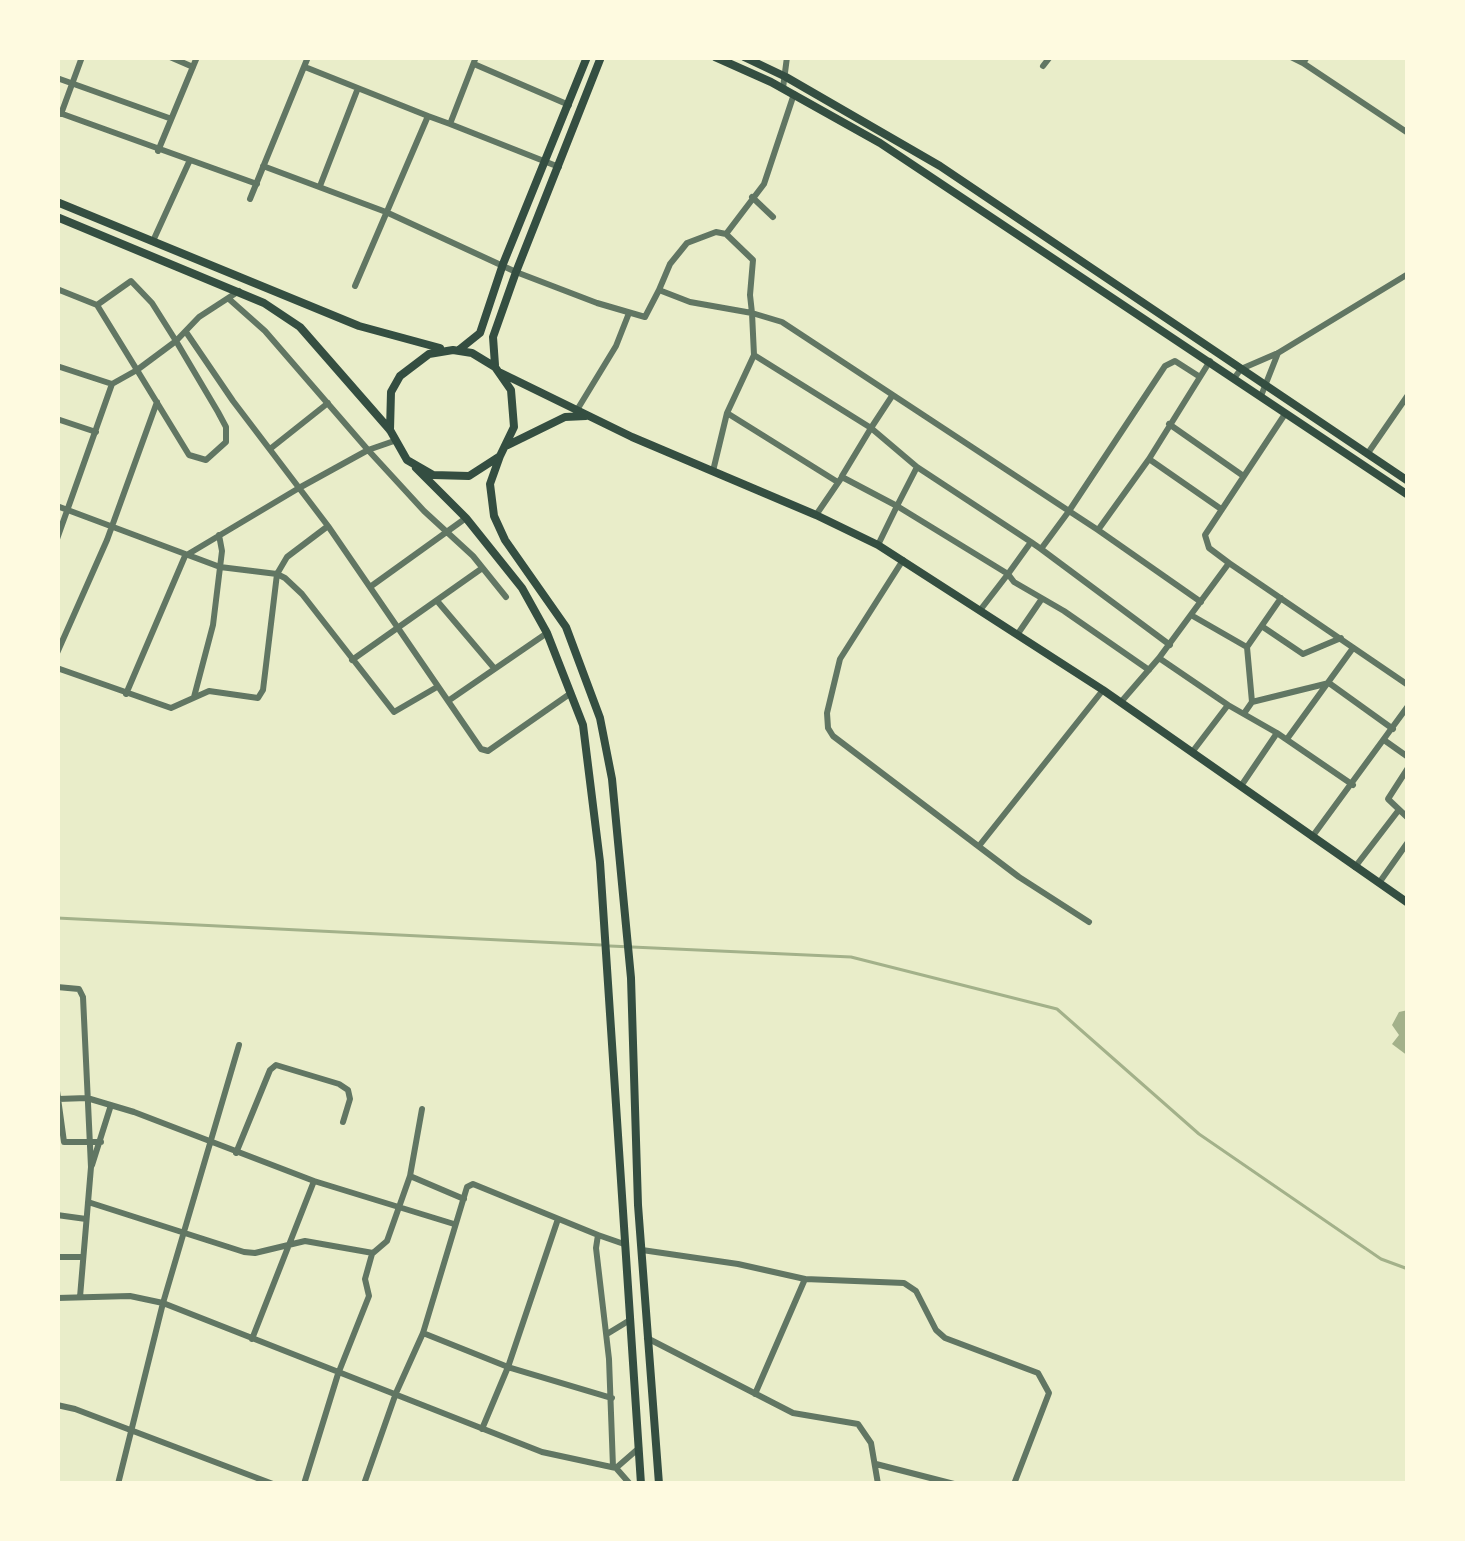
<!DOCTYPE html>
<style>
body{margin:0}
#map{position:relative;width:1465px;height:1541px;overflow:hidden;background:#e9edc9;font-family:"Noto Sans",sans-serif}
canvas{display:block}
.frame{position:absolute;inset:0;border:60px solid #fefae0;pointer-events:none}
</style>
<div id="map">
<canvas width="1465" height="1541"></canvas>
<div class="frame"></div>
</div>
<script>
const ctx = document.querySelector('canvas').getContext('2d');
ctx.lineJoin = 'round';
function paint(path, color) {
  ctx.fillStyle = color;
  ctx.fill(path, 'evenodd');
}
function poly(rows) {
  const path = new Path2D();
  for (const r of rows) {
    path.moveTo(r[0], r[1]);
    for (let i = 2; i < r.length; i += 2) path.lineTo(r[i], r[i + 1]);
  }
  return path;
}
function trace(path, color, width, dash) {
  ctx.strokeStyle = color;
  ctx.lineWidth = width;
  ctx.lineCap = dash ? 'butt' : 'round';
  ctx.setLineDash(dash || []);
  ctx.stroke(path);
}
paint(poly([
 [1408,1010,1408,1056,1392,1044,1399,1035,1392,1025,1399,1012]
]), '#a3b18a');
trace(poly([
 [57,918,601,945],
 [610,946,851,957,1057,1009,1199,1134,1381,1259,1408,1269]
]), '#a3b18a', 3);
trace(poly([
 [170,57,193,67],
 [476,57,450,124,559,167],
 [1291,57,1303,63,1307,57],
 [1303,63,1408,133],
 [474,64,569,105],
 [1043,66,1050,57],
 [305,67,428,116],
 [57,78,169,118],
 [57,112,257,184],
 [61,114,82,57],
 [158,151,197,57],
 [263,166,386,212,516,272,597,303,645,317,659,290],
 [320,186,358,88],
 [752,197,773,217],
 [250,199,308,57],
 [726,234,764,184,794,94],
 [153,241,189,162],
 [355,286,428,116,450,124],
 [57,289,97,305,137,370,112,384,57,539],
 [229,299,265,331,368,450,424,511,473,556,506,597],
 [97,305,131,281,152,303,176,341,218,412,226,427,226,442,206,460,189,455,137,370,176,341,199,317,239,291],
 [186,332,233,401,328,526,481,749,488,751,571,693],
 [754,355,871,428,892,396],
 [1210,361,1149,459,1221,509],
 [57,366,112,384],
 [577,410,616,346,629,313],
 [727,413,836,481],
 [57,419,96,432],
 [1169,424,1242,475],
 [270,449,328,403],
 [1368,453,1408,395],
 [1149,459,1098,530,1069,511,1165,366,1175,361,1200,377],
 [713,471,727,413,754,355,752,313,750,295,753,260,726,234,716,232,687,243,670,264,659,290,690,302,752,313,782,322,1069,511,1041,549,1170,645],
 [842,476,871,428,917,467],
 [57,506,220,567,277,574,285,578,302,594,394,712,437,687],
 [816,515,842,477,897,506,917,467,1031,542],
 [1098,530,1201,602],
 [878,545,897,506,1008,574,981,609],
 [1041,549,1031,542,1008,574,1014,582,1064,611,1149,670],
 [903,560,840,659,827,713,828,728,833,736,1019,877,1089,922],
 [1229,563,1408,685],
 [370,587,466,518],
 [438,602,494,668],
 [1191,615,1245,646],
 [1263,627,1303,654,1341,638],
 [1017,635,1041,600],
 [57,653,107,540,157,402],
 [352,660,481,569],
 [57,668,171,708,209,691,258,698,263,690,277,574,287,557,328,526],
 [126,694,185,556,299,488,368,450,394,441],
 [194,697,213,625,222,551,219,535],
 [448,701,547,633],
 [1121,702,1159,658],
 [1252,702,1247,647,1281,598],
 [1228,705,1159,658,1229,563,1209,548,1205,535,1285,414],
 [1245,712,1252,702,1329,683,1393,729],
 [1277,733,1353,785],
 [1287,739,1353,648],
 [1384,740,1408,757],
 [1193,751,1228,705,1277,733,1241,786],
 [1408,768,1388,799,1408,818],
 [979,846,1103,690],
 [1355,867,1398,811],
 [1379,883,1408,842],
 [57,987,79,989,83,997,91,1167,80,1297],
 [57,1091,64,1142,101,1142],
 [58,1099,87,1098,134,1112,314,1181,252,1339],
 [236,1153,270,1070,276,1065,339,1084,348,1090,350,1099,343,1122],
 [92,1165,111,1105],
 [410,1176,464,1199],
 [314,1181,454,1224],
 [88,1202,244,1252,255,1253,305,1241,373,1253,387,1241,410,1176,422,1109],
 [57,1215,86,1219],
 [642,1250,738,1264,805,1279,755,1394],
 [57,1257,83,1257],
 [805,1279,904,1283,916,1291,936,1330,945,1338,1038,1373,1049,1393,1014,1484],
 [57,1298,130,1296,163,1303,542,1452,616,1468,630,1484],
 [423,1333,508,1367,558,1219],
 [607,1334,630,1320],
 [647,1338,793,1413,858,1424,871,1443,878,1484],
 [57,1405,75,1409,273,1484],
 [482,1429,508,1367,612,1398],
 [876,1464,954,1484],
 [613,1467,609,1359,596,1248,598,1235,624,1244],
 [616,1468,639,1448],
 [118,1484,163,1303,239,1045],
 [304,1484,338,1374,369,1296,365,1279,372,1254],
 [364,1484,396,1393,423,1333,467,1187,473,1184,598,1235]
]), '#617663', 6);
trace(poly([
 [783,88,787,57],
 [1235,377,1241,369,1278,353,1408,274],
 [1261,396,1278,353],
 [1312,837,1408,706]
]), '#617663', 6);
trace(poly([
 [715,57,771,82,880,143,1408,495],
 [744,57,786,77,940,166,1408,481],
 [57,202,359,326,440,348],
 [57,217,264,303,300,327,390,430,407,460,433,475,469,476,500,456,514,427,511,390,495,367,472,353,453,350,429,354,400,376,391,392,390,430],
 [460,349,480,333,503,264,587,57],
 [495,365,493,337,516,272,601,57],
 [501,373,632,437,816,515,878,545,1103,690,1408,903],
 [508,445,565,417,586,416],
 [500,456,490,484,494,516,505,540,566,627,600,718,612,779,631,978,638,1205,659,1484],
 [416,468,466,518,522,588,547,633,583,725,600,862,641,1484]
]), '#344e41', 8);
</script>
